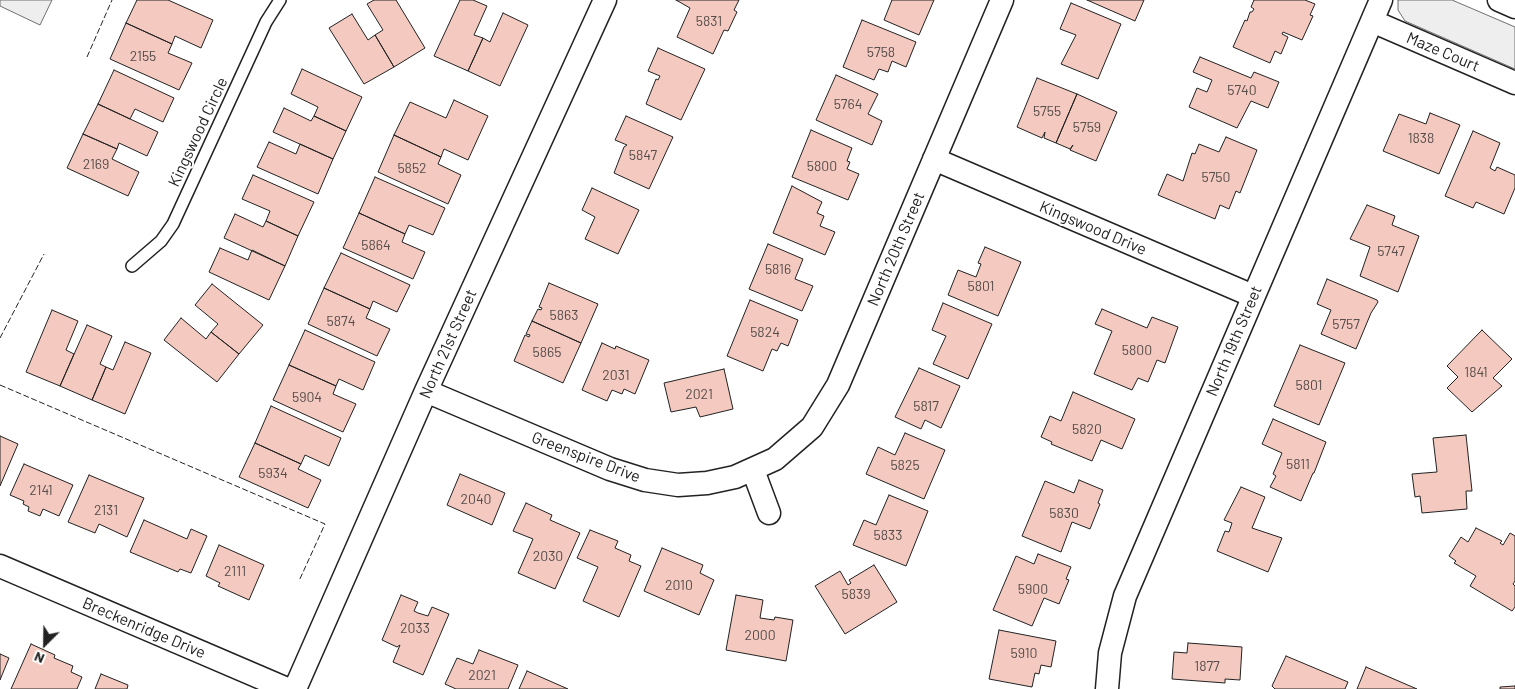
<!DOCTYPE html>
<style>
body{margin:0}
#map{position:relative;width:1515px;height:689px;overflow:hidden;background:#fff;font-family:Barlow,sans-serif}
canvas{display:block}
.north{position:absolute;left:20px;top:619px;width:50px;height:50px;-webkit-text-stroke:4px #fff;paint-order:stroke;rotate:203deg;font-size:14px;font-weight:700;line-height:20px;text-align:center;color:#222}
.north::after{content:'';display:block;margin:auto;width:18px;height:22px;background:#222;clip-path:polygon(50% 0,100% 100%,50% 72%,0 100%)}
</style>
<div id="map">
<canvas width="1515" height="689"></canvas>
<div class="north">N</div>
</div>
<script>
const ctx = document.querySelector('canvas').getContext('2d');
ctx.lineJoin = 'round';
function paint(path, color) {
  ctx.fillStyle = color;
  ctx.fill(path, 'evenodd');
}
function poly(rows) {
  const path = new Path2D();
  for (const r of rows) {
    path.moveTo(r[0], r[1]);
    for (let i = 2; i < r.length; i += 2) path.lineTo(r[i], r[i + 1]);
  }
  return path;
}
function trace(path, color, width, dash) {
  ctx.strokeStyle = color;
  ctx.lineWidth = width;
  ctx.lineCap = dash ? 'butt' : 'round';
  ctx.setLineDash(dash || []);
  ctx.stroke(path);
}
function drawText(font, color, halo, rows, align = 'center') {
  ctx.font = font + ' Barlow,sans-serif';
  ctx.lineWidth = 4;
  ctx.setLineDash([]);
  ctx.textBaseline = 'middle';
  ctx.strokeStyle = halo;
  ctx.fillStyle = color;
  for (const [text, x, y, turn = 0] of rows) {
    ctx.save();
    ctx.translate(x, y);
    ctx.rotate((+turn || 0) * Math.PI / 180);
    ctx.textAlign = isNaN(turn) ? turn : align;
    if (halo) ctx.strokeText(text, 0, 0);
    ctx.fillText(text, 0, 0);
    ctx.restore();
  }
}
const green = poly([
 [0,0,52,0,40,25,0,6,0,0],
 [1398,0,1452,0,1515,27,1515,69,1405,21,1398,10,1398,0]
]);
paint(green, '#eee');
trace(green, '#6f6f6f', 1);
const building = poly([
 [137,0,168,0,213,20,201,48,175,36,172,44,126,23,137,0],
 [374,0,396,0,425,48,394,67,375,35,383,30,367,4,374,0],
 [460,0,473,0,487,6,474,35,483,38,468,71,434,56,460,0],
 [676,0,739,0,734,10,737,12,728,31,724,30,713,54,677,37,690,8,676,0],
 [892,0,934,0,919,35,884,20,892,0],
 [1087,0,1144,0,1135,21,1087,0],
 [1254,0,1305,0,1315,4,1310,15,1313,16,1302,40,1283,32,1282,34,1288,37,1281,54,1275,51,1270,63,1233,47,1245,20,1247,21,1250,12,1252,12,1254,9,1251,7,1254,0],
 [1071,3,1121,24,1098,79,1061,64,1076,35,1060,29,1071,3],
 [503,13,528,25,500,86,468,71,483,38,490,42,503,13],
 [352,14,368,40,375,35,394,67,364,84,329,28,352,14],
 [862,20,916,42,906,67,892,61,888,72,879,69,874,80,843,67,862,20],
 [126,23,172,44,168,53,192,63,179,90,110,59,126,23],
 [658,48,705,69,681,120,646,104,656,79,658,80,660,76,648,71,658,48],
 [1200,57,1251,78,1254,72,1279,82,1268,108,1251,101,1237,128,1189,107,1197,88,1207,92,1212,80,1193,72,1200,57],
 [302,69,362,97,346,131,314,116,318,107,291,94,302,69],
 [114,70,174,98,163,122,135,109,130,119,98,104,114,70],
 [836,75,878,94,868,114,882,121,872,145,816,120,836,75],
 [1037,78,1077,94,1056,143,1044,138,1045,132,1042,138,1017,127,1037,78],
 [1077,94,1117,112,1096,161,1070,150,1073,145,1070,149,1056,143,1077,94],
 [454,100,488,116,468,160,444,149,441,157,394,135,410,102,446,118,454,100],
 [98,104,158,132,147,156,119,143,117,149,83,134,98,104],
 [284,108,311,121,314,116,346,131,333,159,273,132,284,108],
 [1430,113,1460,125,1439,174,1383,151,1399,114,1426,124,1430,113],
 [626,116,673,137,649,189,614,173,624,147,627,145,615,140,626,116],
 [811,130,852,148,847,161,850,162,847,169,859,174,848,200,792,177,811,130],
 [1473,131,1500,143,1490,168,1495,171,1497,167,1515,175,1515,188,1504,214,1476,202,1473,208,1445,196,1473,131],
 [83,134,117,149,112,159,139,172,128,196,67,168,83,134],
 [394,135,441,157,438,164,461,175,448,204,378,172,394,135],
 [1226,137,1257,150,1240,193,1236,191,1229,209,1220,205,1215,219,1158,195,1167,174,1183,181,1192,153,1195,154,1199,144,1219,152,1226,137],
 [269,142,296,154,300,144,333,159,318,194,257,167,269,142],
 [253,175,314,202,298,236,266,221,270,211,242,199,253,175],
 [375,177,445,208,433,235,409,225,405,234,359,213,375,177],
 [792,186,822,202,817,213,824,216,820,226,835,232,825,255,773,233,792,186],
 [592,188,639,210,618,254,585,239,595,217,582,210,592,188],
 [1367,205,1395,216,1392,225,1419,236,1398,292,1360,276,1370,247,1350,239,1367,205],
 [359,213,405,234,402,242,425,252,413,279,343,248,359,213],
 [235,214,263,227,266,221,298,236,285,266,224,238,235,214],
 [768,244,803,259,795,279,813,286,802,311,749,289,768,244],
 [985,247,1021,262,998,316,948,295,958,270,976,277,981,264,978,263,985,247],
 [220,248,248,260,252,250,285,266,269,300,209,272,220,248],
 [341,253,410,285,397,312,373,301,370,309,324,288,341,253],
 [1327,279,1377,300,1378,302,1371,313,1356,349,1321,334,1331,310,1317,304,1327,279],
 [549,283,598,304,581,343,532,321,538,309,541,310,542,308,539,307,549,283],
 [212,284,263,325,239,354,211,332,218,324,195,305,212,284],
 [324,288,370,309,366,318,390,329,377,356,308,324,324,288],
 [750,300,798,320,788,346,781,343,777,351,772,349,763,371,727,356,750,300],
 [943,303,992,324,968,379,933,364,946,336,932,330,943,303],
 [1102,309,1147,328,1152,317,1178,327,1165,363,1157,360,1148,382,1138,378,1132,390,1094,374,1112,331,1095,324,1102,309],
 [52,310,78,321,66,350,74,354,60,386,26,372,52,310],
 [181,318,206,339,211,332,239,354,217,382,164,340,181,318],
 [532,321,581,343,563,383,514,361,525,335,529,337,530,335,526,334,532,321],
 [87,325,112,336,100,364,106,367,92,400,60,386,87,325],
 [305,330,375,362,363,390,339,379,336,386,289,365,305,330],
 [1482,330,1512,359,1493,378,1502,386,1472,412,1447,388,1458,377,1447,366,1482,330],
 [125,342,151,353,125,414,92,400,106,367,113,370,125,342],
 [602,343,615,349,616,346,649,360,635,394,624,389,622,394,612,390,607,401,582,390,602,343],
 [1300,345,1345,363,1319,425,1274,406,1300,345],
 [289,365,336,386,333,394,356,404,343,432,273,400,289,365],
 [919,368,960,386,941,428,925,420,921,429,895,417,919,368],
 [724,369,733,409,700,417,696,407,671,412,664,383,724,369],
 [1073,392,1135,419,1122,449,1101,440,1092,461,1051,444,1052,442,1041,437,1050,416,1061,421,1073,392],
 [271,406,341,438,329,466,305,455,301,464,255,443,271,406],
 [1273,419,1326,442,1314,473,1313,473,1301,501,1270,487,1276,476,1273,474,1282,453,1262,444,1273,419],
 [905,433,945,450,924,499,866,474,878,447,895,455,905,433],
 [1466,435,1472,491,1466,491,1467,509,1422,513,1420,496,1415,497,1412,474,1437,472,1433,438,1466,435],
 [0,436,18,444,0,486,0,436],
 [255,443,301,464,298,469,321,480,308,508,239,477,255,443],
 [24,464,73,485,59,516,43,509,40,516,28,511,29,507,23,504,24,501,10,495,24,464],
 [460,474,505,493,492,525,447,505,460,474],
 [89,475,144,498,127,537,99,524,95,533,68,522,89,475],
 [1079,480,1103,490,1098,503,1100,504,1090,529,1072,522,1061,552,1022,536,1045,481,1074,493,1079,480],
 [1241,487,1265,497,1252,528,1282,538,1268,572,1217,551,1225,531,1229,532,1232,523,1224,520,1241,487],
 [889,495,928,511,906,566,853,545,864,520,876,525,889,495],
 [526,503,552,515,550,520,580,533,555,589,518,573,533,539,513,531,526,503],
 [144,520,187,539,191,529,207,536,191,573,180,569,178,572,130,552,144,520],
 [1476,528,1502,541,1500,543,1503,545,1510,533,1515,536,1515,581,1513,584,1515,586,1515,607,1512,611,1470,586,1476,576,1454,563,1456,561,1449,556,1461,537,1468,542,1476,528],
 [590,530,618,541,615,548,631,555,629,561,641,566,619,617,583,601,598,567,577,558,590,530],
 [219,545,264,565,249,600,218,586,220,583,206,576,219,545],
 [662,548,703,565,700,573,714,580,699,615,644,591,662,548],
 [1038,554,1071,567,1066,579,1069,580,1059,604,1044,598,1032,626,993,610,1016,556,1034,564,1038,554],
 [874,565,897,602,845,634,815,586,840,571,848,585,851,583,849,580,874,565],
 [401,595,418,602,414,611,418,613,428,616,432,607,449,614,423,675,393,662,400,645,397,647,382,640,401,595],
 [736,595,763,600,760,618,774,620,775,617,793,620,786,661,726,650,736,595],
 [999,630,1056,641,1051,667,1041,665,1039,674,1035,673,1032,687,989,679,999,630],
 [1188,643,1242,647,1240,680,1225,679,1225,683,1172,679,1174,652,1187,653,1188,643],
 [31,644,55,655,54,658,73,666,71,672,82,677,77,689,11,689,31,644],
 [479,650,518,665,508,689,456,689,445,684,457,658,473,664,479,650],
 [0,654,9,658,0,680,0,654],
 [1286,656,1348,682,1345,689,1275,689,1272,686,1286,656],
 [1366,667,1417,689,1357,689,1366,667],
 [527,671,568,689,519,689,527,671],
 [101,674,128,685,127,689,95,689,101,674],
 [1515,686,1515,689,1500,689,1500,687,1515,686]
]);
paint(building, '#f3c9c0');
trace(building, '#222', 1);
const service = poly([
 [132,266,161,241,173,224,266,22,280,0]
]);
const minor = poly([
 [1499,0,1515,7],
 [1372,21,1515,83],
 [934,159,1253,296],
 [426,391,610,469,645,480,678,485,707,483,735,477,775,459,812,427,838,385,1002,0],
 [753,470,769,513],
 [0,566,287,689],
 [295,689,426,391,605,0],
 [1107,689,1110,653,1125,596,1381,0]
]);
trace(service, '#222', 14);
trace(minor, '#222', 25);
trace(service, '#fff', 11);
trace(minor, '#fff', 22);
trace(poly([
 [87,57,112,0],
 [0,338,44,254],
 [0,385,325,524,299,581]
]), '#222', 1, [6, 2.5]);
drawText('14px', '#564c4a', null, [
 ["5831",709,21],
 ["5758",881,52],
 ["2155",143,56],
 ["5740",1242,90],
 ["5764",848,104],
 ["5755",1047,111],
 ["5759",1087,127],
 ["1838",1421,138],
 ["5847",643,155],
 ["2169",96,164],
 ["5800",822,166],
 ["5852",412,168],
 ["5750",1216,177],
 ["5864",376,245],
 ["5747",1391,251],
 ["5816",778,269],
 ["5801",981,286],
 ["5863",564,315],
 ["5874",341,321],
 ["5757",1346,324],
 ["5824",765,332],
 ["5800",1137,350],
 ["5865",547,352],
 ["1841",1476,372],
 ["2031",616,375],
 ["5801",1309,385],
 ["2021",699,394],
 ["5904",307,397],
 ["5817",926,406],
 ["5820",1087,429],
 ["5811",1298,464],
 ["5825",905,465],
 ["5934",273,473],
 ["2141",41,490],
 ["2040",476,499],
 ["2131",106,510],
 ["5830",1064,513],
 ["5833",888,535],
 ["2030",548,556],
 ["2111",235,571],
 ["2010",679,585],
 ["5900",1033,589],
 ["5839",856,594],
 ["2033",415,628],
 ["2000",760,635],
 ["5910",1024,653],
 ["1877",1207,666],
 ["2021",482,675]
]);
drawText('16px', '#222', '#fff', [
 ["Maze Court",1443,52,23],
 ["Kingswood Circle",198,132,-65],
 ["Kingswood Drive",1093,228,23],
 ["North 20th Street",896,249,-67],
 ["North 19th Street",1234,341,-67],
 ["North 21st Street",448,344,-66],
 ["Greenspire Drive",586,457,21],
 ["Breckenridge Drive",144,628,23]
]);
</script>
